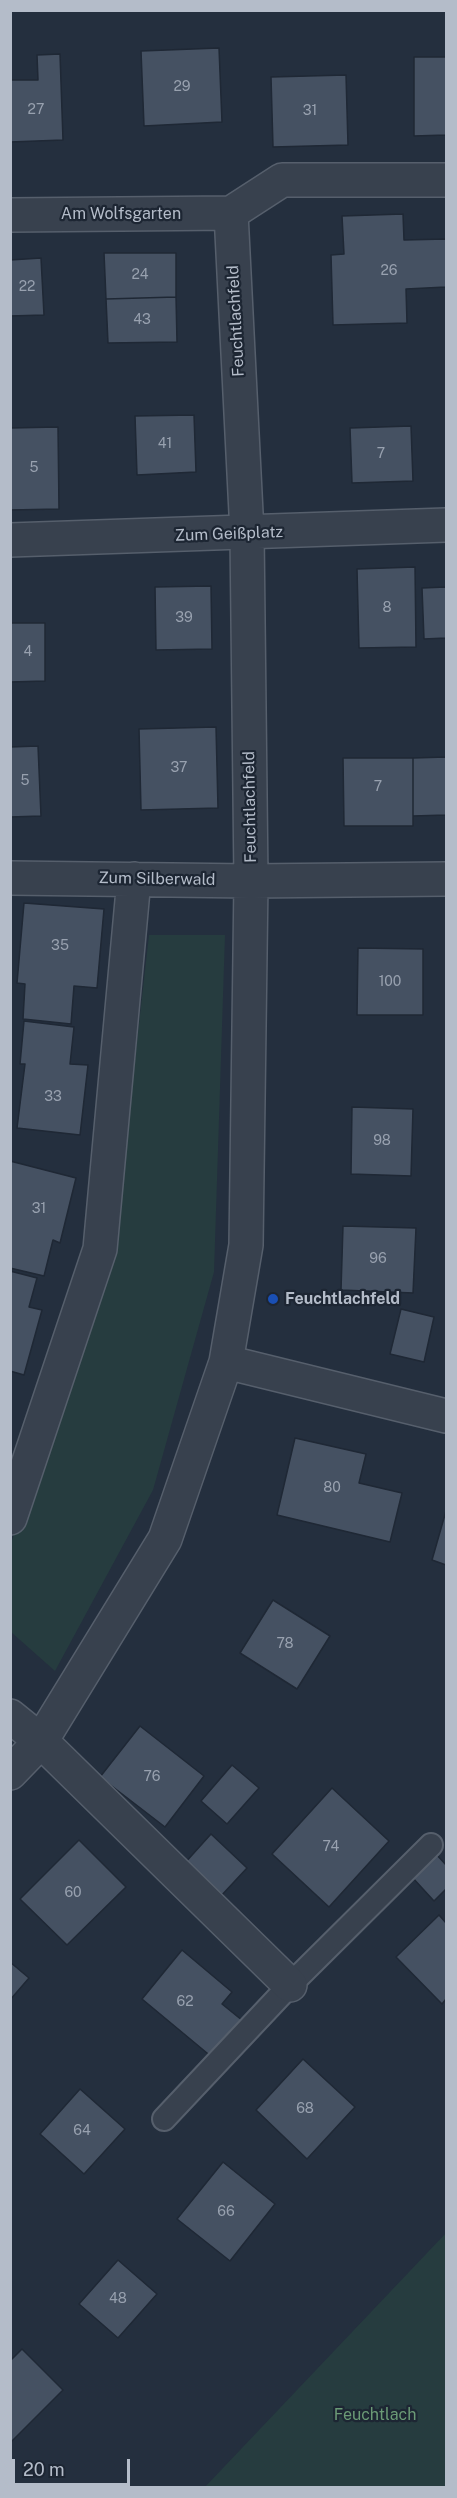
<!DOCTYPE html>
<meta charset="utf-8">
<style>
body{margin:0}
#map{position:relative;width:457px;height:2498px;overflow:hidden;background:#242f3e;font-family:"Public Sans",sans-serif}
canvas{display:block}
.frame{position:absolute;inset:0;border:12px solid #b4bcc9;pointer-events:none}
.scale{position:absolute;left:12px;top:2459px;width:118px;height:27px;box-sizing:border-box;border:3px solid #b4bcc9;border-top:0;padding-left:8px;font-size:18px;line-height:21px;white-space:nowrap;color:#b4bcc9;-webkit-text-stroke:4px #1d2633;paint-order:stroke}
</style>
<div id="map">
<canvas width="457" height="2498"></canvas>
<div class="frame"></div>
<div class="scale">20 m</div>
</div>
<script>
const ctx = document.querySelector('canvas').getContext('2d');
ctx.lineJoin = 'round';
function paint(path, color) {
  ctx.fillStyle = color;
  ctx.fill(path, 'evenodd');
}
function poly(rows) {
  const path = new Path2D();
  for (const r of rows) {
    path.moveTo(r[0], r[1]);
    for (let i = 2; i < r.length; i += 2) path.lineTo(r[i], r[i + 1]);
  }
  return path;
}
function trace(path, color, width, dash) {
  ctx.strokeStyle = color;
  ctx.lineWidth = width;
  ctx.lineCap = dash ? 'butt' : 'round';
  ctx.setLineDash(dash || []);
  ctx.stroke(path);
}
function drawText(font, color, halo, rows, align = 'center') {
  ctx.font = font + ' "Public Sans",sans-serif';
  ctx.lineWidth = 4.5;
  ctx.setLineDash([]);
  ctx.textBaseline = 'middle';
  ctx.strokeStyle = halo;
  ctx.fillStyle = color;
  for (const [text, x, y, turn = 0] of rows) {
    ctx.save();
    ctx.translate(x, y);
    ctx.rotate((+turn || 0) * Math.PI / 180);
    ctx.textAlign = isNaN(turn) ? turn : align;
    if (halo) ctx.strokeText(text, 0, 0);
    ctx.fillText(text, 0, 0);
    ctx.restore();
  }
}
paint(poly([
 [149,935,225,935,214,1272,153,1490,55,1671,11,1632,11,1543,113,1254],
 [446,2233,446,2487,205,2487]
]), '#263c3f');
const building = poly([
 [219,48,222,122,144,126,141,51,219,48],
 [60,54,63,140,10,142,10,80,38,80,37,55,60,54],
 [414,57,446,57,446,135,414,136,414,57],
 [346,75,348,145,273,147,271,77,346,75],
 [403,214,404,240,446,239,446,287,406,289,407,323,333,325,331,255,344,254,342,216,403,214],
 [104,253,176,253,176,297,106,299,104,253],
 [41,258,44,315,10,316,10,260,41,258],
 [176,297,177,342,108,343,106,299,176,297],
 [194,415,196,472,137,475,135,416,194,415],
 [411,426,413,481,352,483,350,428,411,426],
 [58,427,59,509,10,510,10,428,58,427],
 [415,567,416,647,359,648,357,569,415,567],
 [211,586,212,649,156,650,155,587,211,586],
 [446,587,446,638,424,639,422,588,446,587],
 [10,623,45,623,45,681,10,682,10,623],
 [216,727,218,808,141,810,139,729,216,727],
 [38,746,41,816,10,817,10,747,38,746],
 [446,757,446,815,413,816,413,758,446,757],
 [343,758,413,758,413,826,344,826,343,758],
 [24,903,104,909,97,988,74,986,71,1024,23,1019,25,984,17,983,24,903],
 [358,948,423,949,423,1015,357,1015,358,948],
 [24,1021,74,1027,70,1064,88,1065,80,1135,17,1128,25,1064,20,1064,24,1021],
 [352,1107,413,1109,411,1176,351,1174,352,1107],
 [10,1161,76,1178,60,1243,53,1240,44,1276,10,1268,10,1161],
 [343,1226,416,1228,413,1293,341,1290,343,1226],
 [10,1271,37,1278,29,1307,42,1310,24,1375,10,1371,10,1271],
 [401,1309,434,1317,424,1362,390,1354,401,1309],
 [295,1438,366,1454,359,1483,402,1493,390,1542,277,1515,295,1438],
 [446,1511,446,1565,432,1560,446,1511],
 [273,1600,330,1636,297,1689,240,1653,273,1600],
 [140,1726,204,1776,165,1827,100,1777,140,1726],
 [232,1765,259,1788,227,1824,201,1801,232,1765],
 [332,1788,389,1841,329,1907,272,1854,332,1788],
 [211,1834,247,1868,220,1897,184,1864,211,1834],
 [79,1840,126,1887,67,1945,20,1899,79,1840],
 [436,1854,446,1865,446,1889,434,1901,412,1877,436,1854],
 [439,1915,446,1923,446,1999,442,2004,396,1957,439,1915],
 [182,1950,232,1992,222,2004,243,2021,213,2058,142,1999,182,1950],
 [10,1962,29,1978,10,2000,10,1962],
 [303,2059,355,2107,307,2159,256,2110,303,2059],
 [80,2089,125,2129,84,2174,40,2134,80,2089],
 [223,2162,275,2204,230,2261,177,2219,223,2162],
 [118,2260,157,2294,118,2338,79,2304,118,2260],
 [22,2349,63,2390,10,2443,10,2361,22,2349]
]);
paint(building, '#455162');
trace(building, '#1f2835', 1.5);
const service = poly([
 [164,2119,290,1985,431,1845]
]);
const minor = poly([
 [231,213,282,180,446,180],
 [10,215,231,213],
 [10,540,446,525],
 [10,878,251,881,446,879],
 [226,1362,446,1416],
 [10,1518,100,1249,134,879],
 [10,1716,41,1741,290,1985],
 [10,1773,41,1741,165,1539,226,1362,246,1245,251,881,247,533,231,213]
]);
trace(service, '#565f6c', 26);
trace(minor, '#565f6c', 36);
trace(service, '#38414e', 22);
trace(minor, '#38414e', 33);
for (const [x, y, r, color] of [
 [273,1299,6,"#1a4fb4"]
]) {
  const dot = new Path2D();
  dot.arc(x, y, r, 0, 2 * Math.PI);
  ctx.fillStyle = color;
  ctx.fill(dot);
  trace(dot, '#1d2633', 2);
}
drawText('14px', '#98a1af', null, [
 ["29",182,87],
 ["27",36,110],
 ["31",310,111],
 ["26",389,271],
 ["24",140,275],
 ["22",27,287],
 ["43",142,320],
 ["41",165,444],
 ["7",381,454],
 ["5",34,468],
 ["8",387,608],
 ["39",184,618],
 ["4",28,652],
 ["37",179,768],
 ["5",25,781],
 ["7",378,787],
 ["35",60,946],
 ["100",390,982],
 ["33",53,1097],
 ["98",382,1141],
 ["31",39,1209],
 ["96",378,1259],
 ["80",332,1488],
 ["78",285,1644],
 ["76",152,1777],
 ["74",331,1847],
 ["60",73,1893],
 ["62",185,2002],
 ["68",305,2109],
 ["64",82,2131],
 ["66",226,2212],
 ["48",118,2299]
]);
drawText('16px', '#b4bcc9', '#1d2633', [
 ["Am Wolfsgarten",121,214],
 ["Feuchtlachfeld",236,321,-93],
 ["Zum Geißplatz",229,534,-2],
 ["Feuchtlachfeld",250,807,-91],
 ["Zum Silberwald",157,879,1]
]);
drawText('bold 16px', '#b4bcc9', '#1d2633', [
 ["Feuchtlachfeld",285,1299]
], 'left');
drawText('16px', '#6b9a76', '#1d2633', [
 ["Feuchtlach",375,2415]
]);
</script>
